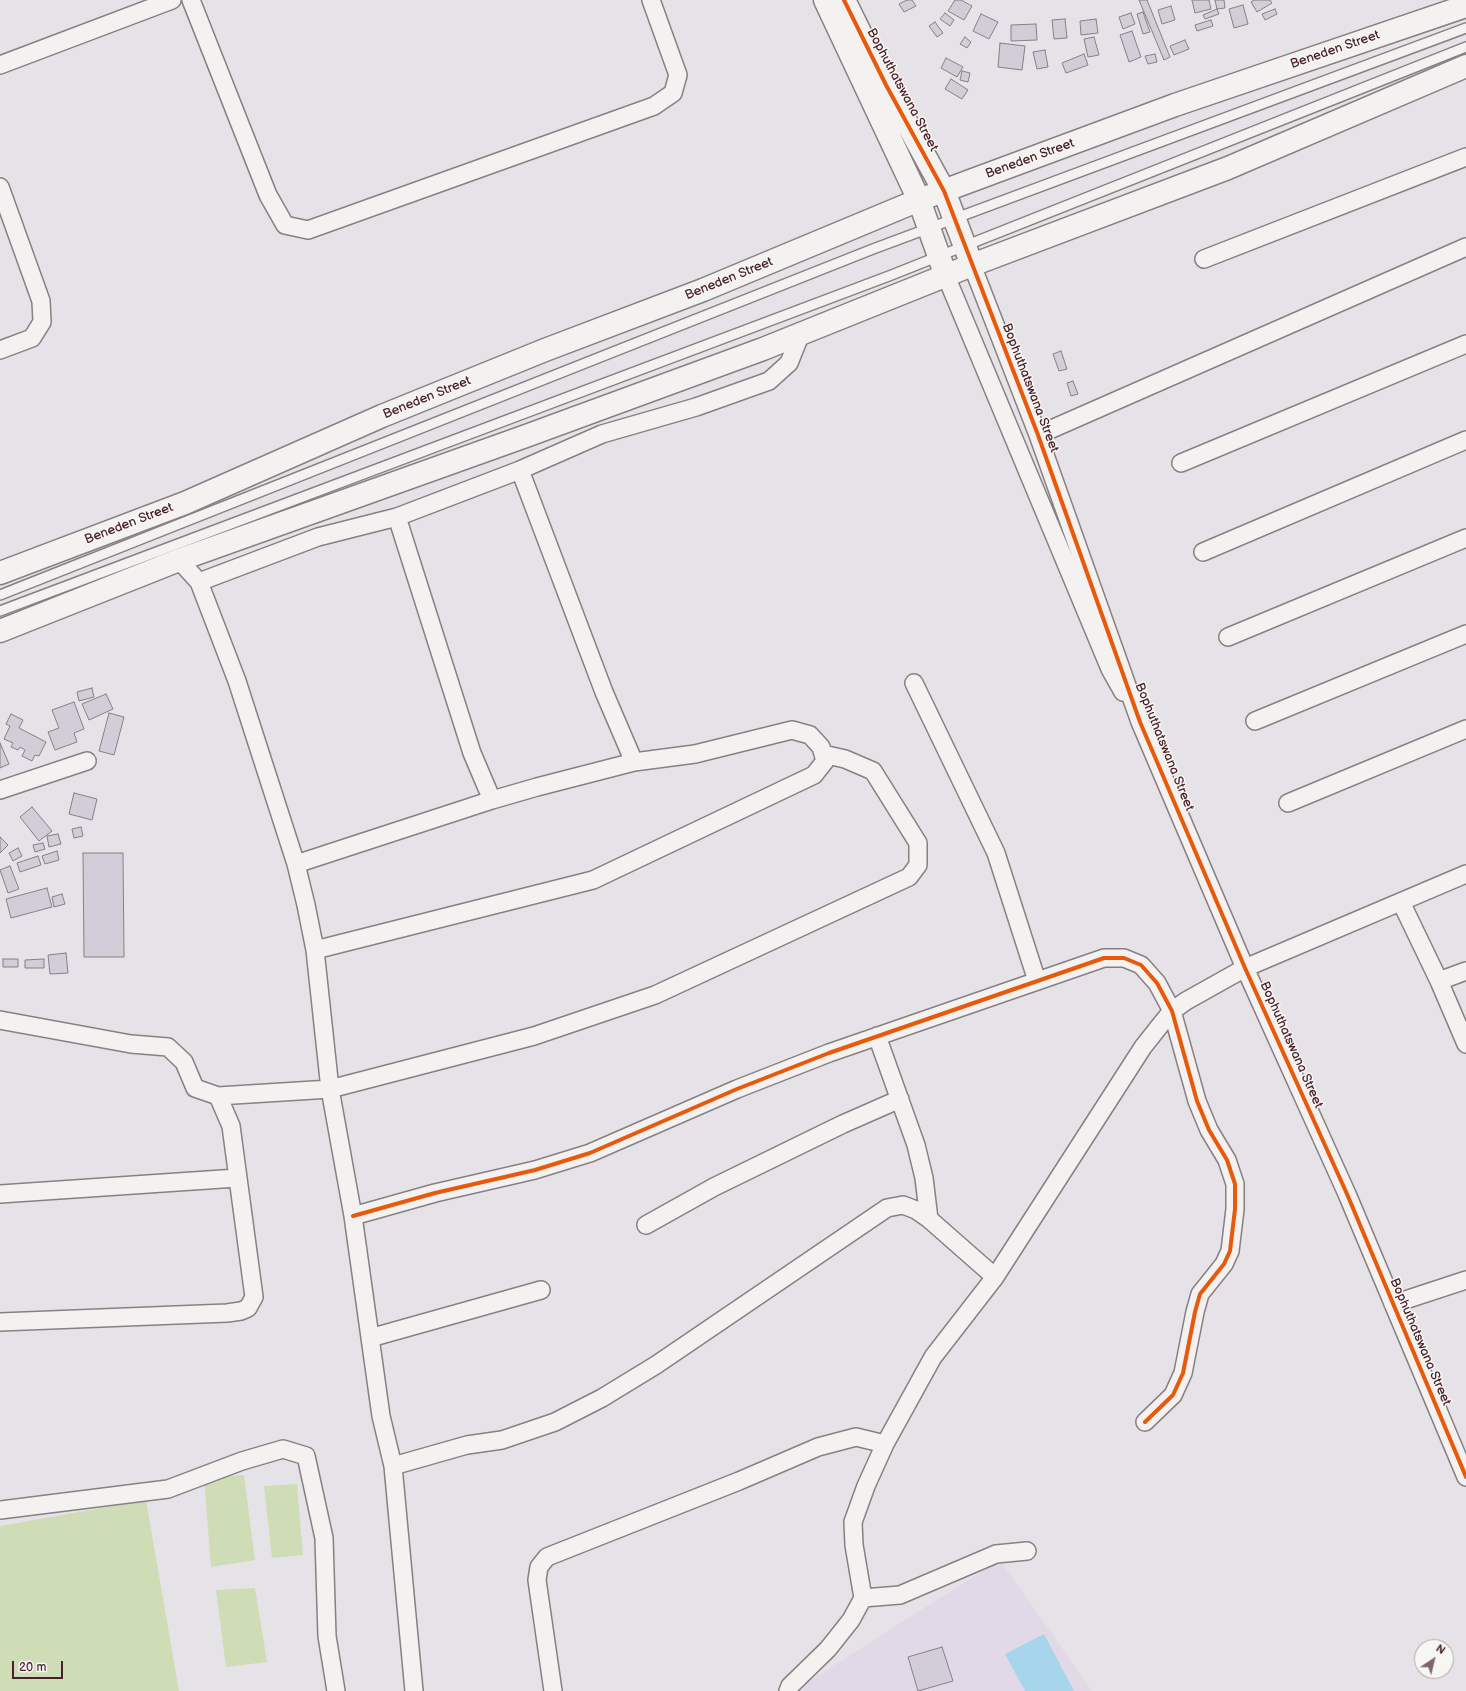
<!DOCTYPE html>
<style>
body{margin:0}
#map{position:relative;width:1466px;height:1691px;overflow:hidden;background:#e6e3e8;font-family:"Balsamiq Sans",sans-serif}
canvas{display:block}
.north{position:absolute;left:1414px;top:1639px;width:40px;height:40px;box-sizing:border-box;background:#f6f6f2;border:1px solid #b1a0a2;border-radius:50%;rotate:35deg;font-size:11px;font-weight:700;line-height:16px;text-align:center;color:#4a1f2b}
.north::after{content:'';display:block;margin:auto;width:14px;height:18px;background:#81646d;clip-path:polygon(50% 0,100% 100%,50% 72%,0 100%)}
.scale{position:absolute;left:12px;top:1661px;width:51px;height:18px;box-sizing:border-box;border:2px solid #4a1f2b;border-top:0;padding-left:5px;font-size:12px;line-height:14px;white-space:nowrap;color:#4a1f2b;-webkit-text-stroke:3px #f6f6f2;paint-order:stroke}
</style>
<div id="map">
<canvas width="1466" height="1691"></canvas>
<div class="north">N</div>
<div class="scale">20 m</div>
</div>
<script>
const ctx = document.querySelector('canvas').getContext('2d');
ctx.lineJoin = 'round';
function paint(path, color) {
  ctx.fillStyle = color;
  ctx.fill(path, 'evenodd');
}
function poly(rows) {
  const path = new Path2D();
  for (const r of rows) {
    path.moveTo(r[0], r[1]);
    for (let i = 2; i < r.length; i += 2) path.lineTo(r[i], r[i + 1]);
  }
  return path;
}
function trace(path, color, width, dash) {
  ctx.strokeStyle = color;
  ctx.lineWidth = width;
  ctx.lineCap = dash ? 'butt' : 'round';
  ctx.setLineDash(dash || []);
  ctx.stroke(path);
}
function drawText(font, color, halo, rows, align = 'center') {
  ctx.font = font + ' "Balsamiq Sans",sans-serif';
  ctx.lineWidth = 3;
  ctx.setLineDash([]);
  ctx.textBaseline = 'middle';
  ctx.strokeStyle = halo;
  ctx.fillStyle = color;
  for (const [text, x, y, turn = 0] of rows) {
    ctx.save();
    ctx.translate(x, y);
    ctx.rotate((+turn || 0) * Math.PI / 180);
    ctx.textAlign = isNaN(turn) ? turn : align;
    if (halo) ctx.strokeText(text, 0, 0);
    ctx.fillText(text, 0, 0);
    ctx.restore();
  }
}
paint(poly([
 [1000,1560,1092,1691,793,1691]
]), '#e1d9e7');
paint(poly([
 [244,1475,255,1560,211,1567,204,1478],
 [297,1484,303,1555,272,1558,264,1486],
 [146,1500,179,1691,0,1691,0,1526],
 [255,1588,267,1662,226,1667,216,1590]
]), '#cfddb7');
paint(poly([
 [1044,1634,1074,1691,1025,1691,1005,1654]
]), '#a7d5ec');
const building = poly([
 [907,0,912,0,916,6,904,12,899,4,907,0],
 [955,0,961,0,972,6,964,20,948,11,955,0],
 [1139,0,1147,0,1170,57,1164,60,1139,0],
 [1192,0,1209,0,1211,9,1195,13,1192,0],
 [1215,0,1224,0,1225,8,1217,9,1215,0],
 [1254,0,1270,0,1272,3,1257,12,1251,2,1254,0],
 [1243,5,1248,24,1234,28,1229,9,1243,5],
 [1171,6,1175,20,1162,24,1158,10,1171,6],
 [1217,9,1219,14,1205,19,1203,15,1217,9],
 [1275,9,1277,14,1265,20,1262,14,1275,9],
 [1143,12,1150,32,1143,34,1137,14,1143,12],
 [945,13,954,20,950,26,940,19,945,13],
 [1131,13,1135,24,1123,29,1119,17,1131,13],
 [981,14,998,22,989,39,973,31,981,14],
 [1065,19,1067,38,1054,39,1052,20,1065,19],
 [1096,19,1098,33,1081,35,1080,21,1096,19],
 [1211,20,1213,26,1197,31,1195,25,1211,20],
 [935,22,943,33,937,37,929,26,935,22],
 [1036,24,1037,40,1011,41,1011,25,1036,24],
 [1132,31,1141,57,1129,62,1120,35,1132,31],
 [965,37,971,42,967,48,960,44,965,37],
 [1094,37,1099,55,1088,57,1084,39,1094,37],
 [1185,40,1189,49,1174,55,1170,46,1185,40],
 [1000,43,1025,46,1022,70,998,67,1000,43],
 [1045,50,1048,67,1037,69,1033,52,1045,50],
 [1084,54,1088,65,1066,73,1062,63,1084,54],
 [1155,54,1157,62,1148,64,1145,56,1155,54],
 [946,58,963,67,957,77,941,68,946,58],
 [962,71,970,73,968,82,960,80,962,71],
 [951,79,968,90,962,99,945,89,951,79],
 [1061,351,1067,369,1059,371,1053,354,1061,351],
 [1073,381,1078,394,1071,396,1067,383,1073,381],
 [92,688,94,697,79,701,77,692,92,688],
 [106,694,113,709,89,720,82,704,106,694],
 [74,702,84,729,74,733,77,742,55,750,48,732,59,728,52,710,74,702],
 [109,713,124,717,114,755,99,751,109,713],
 [11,714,23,720,19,728,46,742,39,756,35,755,32,761,22,756,25,750,20,747,18,750,11,747,13,743,4,739,10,726,6,724,11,714],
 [0,743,9,764,0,768,0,743],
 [74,793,97,799,92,820,69,814,74,793],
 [32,807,52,831,39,841,20,817,32,807],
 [81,827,83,836,74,838,72,829,81,827],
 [58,834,61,844,49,847,47,836,58,834],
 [0,837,8,845,0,853,0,837],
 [43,843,45,849,35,852,33,845,43,843],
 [18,848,22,856,13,861,9,853,18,848],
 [57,851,59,860,45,864,42,856,57,851],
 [83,853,123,853,124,957,84,957,83,853],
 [38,856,41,865,20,872,17,863,38,856],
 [10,866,19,889,8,893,0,870,10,866],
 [47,888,52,907,11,918,6,899,47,888],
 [62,894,65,904,54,907,52,897,62,894],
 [66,953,68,973,50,974,48,955,66,953],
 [3,959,18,959,18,967,3,967,3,959],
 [44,959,44,968,25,968,25,960,44,959],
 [942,1647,953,1681,918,1691,908,1657,942,1647]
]);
paint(building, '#d3cdd9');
trace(building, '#887f83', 1);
const service = poly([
 [0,595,873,249,1466,28],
 [0,611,889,276,1466,47]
]);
const minor = poly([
 [191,0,268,195,285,225,308,230,654,106,673,93,678,75,651,0],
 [0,65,172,0],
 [0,187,41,301,42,322,32,338,0,350],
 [1204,259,1466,157],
 [972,265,1038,435,1140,722,1245,968,1347,1194,1466,1477],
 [946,276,1110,669,1123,692],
 [1038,435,1466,247],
 [1181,463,1466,344],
 [520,470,604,692,634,762],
 [397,517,472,753,492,800],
 [1203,552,1466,440],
 [179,560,199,582,237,681,296,864,306,905,315,950,330,1089,353,1216,381,1416,393,1466,414,1691],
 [199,582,318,537,397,517,520,470,602,434,696,407,769,381,789,363,801,333],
 [1228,637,1466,538],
 [914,683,996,853,1037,981],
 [1255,721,1466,634],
 [0,790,87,761],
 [1288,803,1466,729],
 [296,864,492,800,537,787,634,762,695,754,792,730,810,735,821,747,825,761,814,775,593,880,315,950],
 [1401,902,1439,981,1466,1044],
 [1439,981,1466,971],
 [0,1020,131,1044,168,1047,184,1062,195,1088,218,1096,330,1089,534,1036,655,995,909,877,918,865,918,843,873,771,845,759,823,754],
 [877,1036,916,1145,924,1178,929,1219],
 [0,1194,237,1178],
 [353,1216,435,1193,535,1170,590,1153,737,1089,829,1053,1104,958,1124,958,1141,965,1157,983,1172,1011,1197,1101,1209,1130,1227,1160,1235,1184,1235,1209,1230,1251,1224,1264,1200,1294,1195,1312,1183,1373,1173,1395,1145,1422],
 [646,1225,714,1187,843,1124,900,1099],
 [1393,1304,1466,1280],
 [0,1322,227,1313,241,1311,248,1308,254,1297,231,1126,218,1096],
 [370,1338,541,1290],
 [393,1466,467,1445,502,1440,555,1422,602,1398,656,1365,887,1208,903,1205,916,1210,929,1219,995,1277],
 [0,1510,168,1489,242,1461,283,1449,306,1456,324,1538,327,1636,336,1691],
 [863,1598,900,1595,996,1554,1027,1551],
 [553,1691,537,1580,539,1567,547,1557,739,1481,818,1447,856,1437,885,1444],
 [788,1691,790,1686,828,1649,851,1620,863,1598,854,1545,853,1522,866,1486,885,1444,933,1357,995,1277,1143,1047,1162,1023,1172,1011,1186,1001,1245,968,1466,874]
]);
const tertiary = poly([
 [825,0,919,200,946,276],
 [844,0,886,85,944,191,972,265]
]);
const secondary = poly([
 [0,573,185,503,382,416,545,350,703,290,919,200,1175,105,1466,6],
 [0,631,179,560,526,436,763,349,972,265,1228,168,1466,66]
]);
trace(service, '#887f83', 12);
trace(minor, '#887f83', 20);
trace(tertiary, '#887f83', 25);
trace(secondary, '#887f83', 25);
trace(service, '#f3f2f1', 9);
trace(minor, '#f3f2f1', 17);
trace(tertiary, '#f3f2f1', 22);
trace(secondary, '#f3f2f1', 22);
trace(poly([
 [844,0,886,85,944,191,1038,435,1140,722,1245,968,1347,1194,1466,1477],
 [353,1216,435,1193,535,1170,590,1153,737,1089,829,1053,1104,958,1124,958,1141,965,1157,983,1172,1011,1197,1101,1209,1130,1227,1160,1235,1184,1235,1209,1230,1251,1224,1264,1200,1294,1195,1312,1183,1373,1173,1395,1145,1422]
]), '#e8590c', 4);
drawText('13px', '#4a1f2b', '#f6f6f2', [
 ["Beneden Street",1335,50,-19],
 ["Bophuthatswana Street",902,90,62],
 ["Beneden Street",1030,159,-20],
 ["Beneden Street",729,279,-22],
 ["Bophuthatswana Street",1030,388,69],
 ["Beneden Street",427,398,-22],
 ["Beneden Street",129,524,-21],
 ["Bophuthatswana Street",1164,747,68],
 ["Bophuthatswana Street",1291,1045,66],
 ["Bophuthatswana Street",1420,1342,67]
]);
</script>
